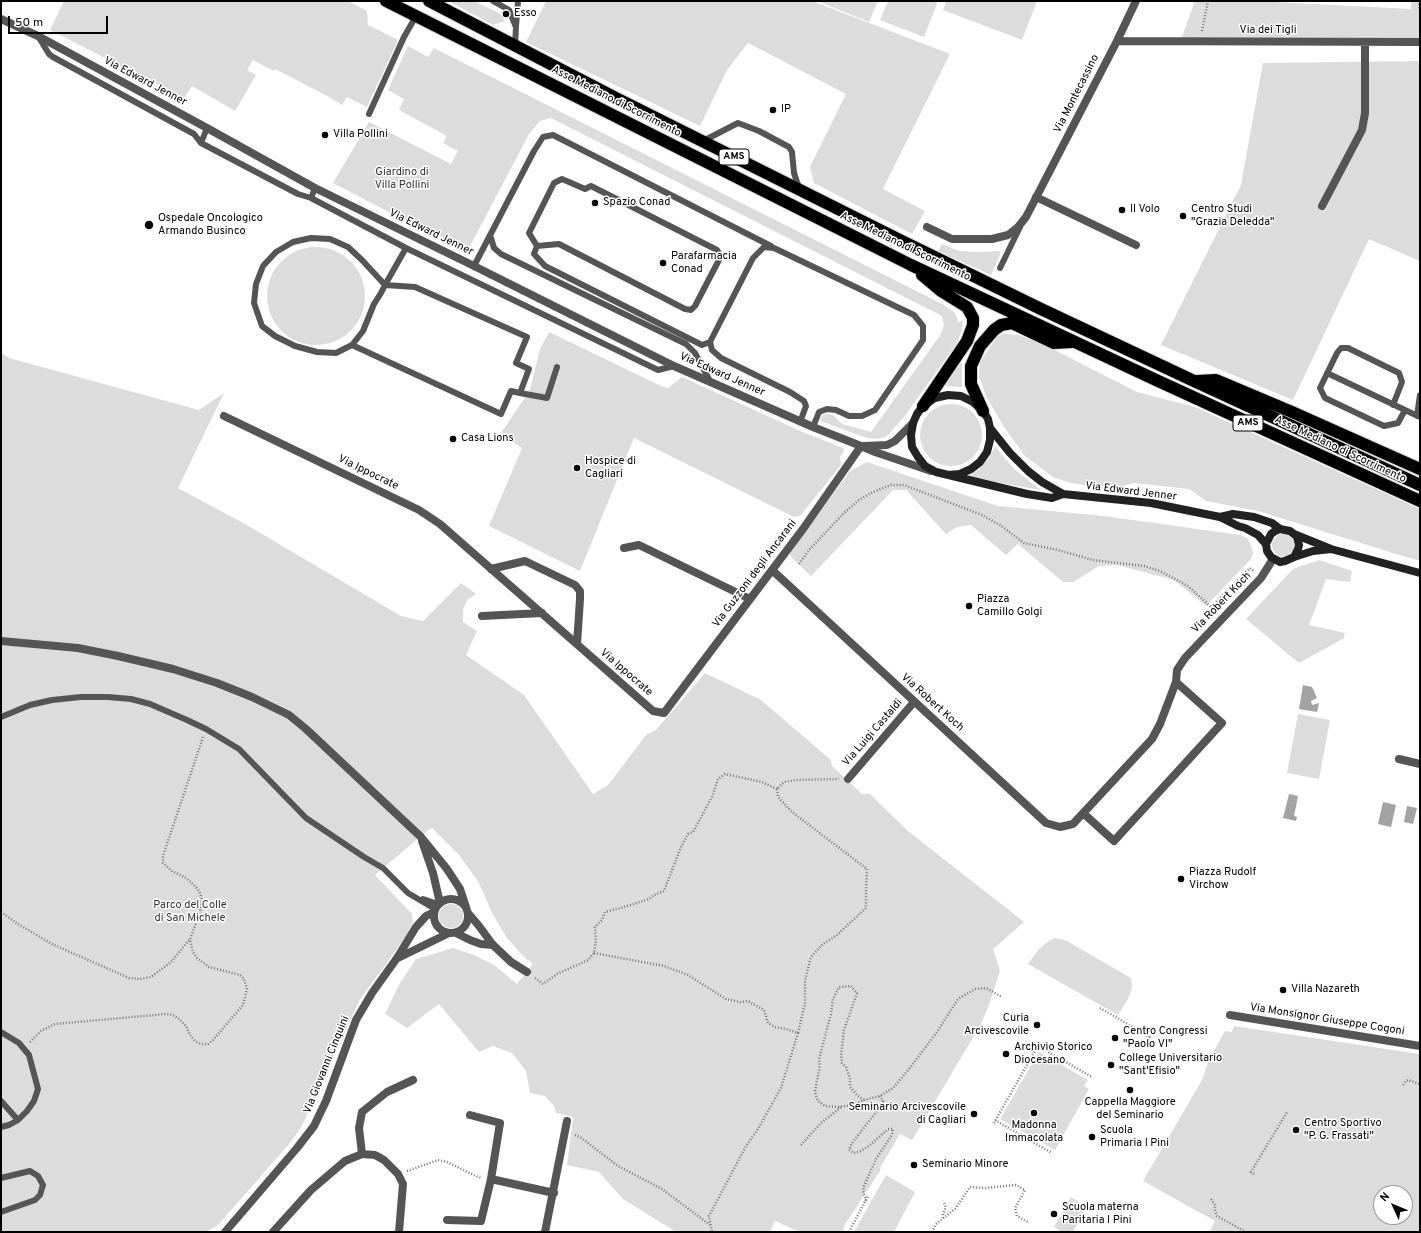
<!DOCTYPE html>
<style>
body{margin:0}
#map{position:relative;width:1421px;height:1233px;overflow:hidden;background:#fff;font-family:Overpass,sans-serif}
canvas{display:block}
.frame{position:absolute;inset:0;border:2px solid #000;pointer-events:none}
.north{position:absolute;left:1373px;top:1185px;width:40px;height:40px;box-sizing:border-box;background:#fff;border:1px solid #999;border-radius:50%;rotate:314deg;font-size:11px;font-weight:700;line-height:16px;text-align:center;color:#000}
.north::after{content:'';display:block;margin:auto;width:14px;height:18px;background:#000;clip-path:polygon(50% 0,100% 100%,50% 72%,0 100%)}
.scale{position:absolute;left:8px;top:16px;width:100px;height:18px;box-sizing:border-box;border:2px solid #000;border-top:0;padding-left:5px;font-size:12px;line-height:14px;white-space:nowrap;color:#000;-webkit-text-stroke:3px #fff;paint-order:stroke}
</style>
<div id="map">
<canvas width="1421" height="1233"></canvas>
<div class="frame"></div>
<div class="north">N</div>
<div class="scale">50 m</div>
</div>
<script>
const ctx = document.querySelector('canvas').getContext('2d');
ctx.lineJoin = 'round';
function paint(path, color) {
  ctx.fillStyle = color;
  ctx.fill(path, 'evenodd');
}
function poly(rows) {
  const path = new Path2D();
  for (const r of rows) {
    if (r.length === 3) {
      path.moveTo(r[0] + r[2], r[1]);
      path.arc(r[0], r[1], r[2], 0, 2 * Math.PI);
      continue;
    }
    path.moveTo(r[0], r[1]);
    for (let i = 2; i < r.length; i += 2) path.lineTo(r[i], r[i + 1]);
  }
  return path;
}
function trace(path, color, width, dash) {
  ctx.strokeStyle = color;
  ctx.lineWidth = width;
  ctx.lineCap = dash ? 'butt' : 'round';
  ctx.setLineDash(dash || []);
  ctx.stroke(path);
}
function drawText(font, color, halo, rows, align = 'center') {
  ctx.font = font + ' Overpass,sans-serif';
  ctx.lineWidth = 3;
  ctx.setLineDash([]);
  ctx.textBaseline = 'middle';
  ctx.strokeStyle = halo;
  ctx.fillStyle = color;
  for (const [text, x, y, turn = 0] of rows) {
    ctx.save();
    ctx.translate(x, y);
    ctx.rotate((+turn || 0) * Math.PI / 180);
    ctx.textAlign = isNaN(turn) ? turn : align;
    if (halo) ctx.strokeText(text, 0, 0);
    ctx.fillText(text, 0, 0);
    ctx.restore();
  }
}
paint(poly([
 [64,1,348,1,367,11,368,25,398,40,367,107,347,97,342,105,329,97,275,69,274,71,253,60,247,70,256,75,235,111,192,86,184,98,50,30],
 [451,1,474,1,501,14,505,21,493,25,452,3],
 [546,1,812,1,950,54,883,189,925,211,912,234,814,183,810,167,846,94,748,43,727,70,700,126,526,42],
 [817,1,878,1,869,22],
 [888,1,938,1,924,37,880,20],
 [946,1,1037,1,1022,40,943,10],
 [1195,1,1255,1,1411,9,1411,1,1420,1,1420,38,1182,37],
 [408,46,428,57,434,48,944,305,954,312,957,317,958,322,963,321,962,330,957,343,904,417,886,437,877,439,867,438,820,421,822,415,827,414,833,415,842,424,871,432,941,334,944,325,942,316,551,118,540,121,529,134,468,250,458,246,460,241,431,234,333,183,369,122,451,164,458,151,443,143,447,136,399,110,404,99,388,90],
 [1420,61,1420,261,1369,239,1293,400,1161,345,1241,185,1263,63],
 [942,244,959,251,980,252,999,251,1001,252,991,275,938,251],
 [316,296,49],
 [549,332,661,386,668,388,682,377,798,430,843,448,844,451,840,457,841,465,800,516,794,517,634,438,580,571,489,526,522,448,501,433,530,390,540,349],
 [1004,334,1018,335,1043,344,1137,392,1195,407,1420,509,1420,561,1396,554,1258,511,1206,501,1189,489,1134,483,1111,489,1071,483,1053,477,1025,456,1004,427,986,396,979,376,980,362,989,348,998,336],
 [1,353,9,358,199,410,224,393,178,488,245,524,401,616,423,621,461,583,476,594,467,600,463,610,463,622,477,631,466,655,524,695,593,794,608,785,647,734,656,730,705,673,761,700,831,760,832,766,862,794,870,794,908,831,1024,922,993,949,1000,971,989,1005,981,1024,912,1140,900,1134,881,1166,880,1171,844,1226,843,1232,800,1232,775,1221,770,1232,676,1232,623,1199,599,1172,567,1165,573,1117,556,1113,554,1106,545,1096,530,1093,526,1071,512,1053,493,1046,479,1052,439,1004,407,1028,385,1014,399,985,416,959,453,948,474,955,494,965,517,984,533,964,525,958,507,938,493,915,478,881,459,855,432,828,427,831,375,875,412,914,413,922,406,936,359,1001,302,1126,290,1143,218,1225,206,1232,1,1232],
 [962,362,962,387,944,386],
 [951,435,31],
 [995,446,1014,469,1041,490,1011,485,969,476,979,469,989,458],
 [867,462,998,506,1104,516,1240,535,1247,538,1251,545,1253,553,1251,559,1206,606,1174,580,1117,565,1099,566,1073,582,1063,582,1018,544,1006,555,971,525,957,527,946,534,906,490,893,490,811,576,791,557,790,553,850,471],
 [1283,545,11],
 [1319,560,1352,571,1350,582,1326,579,1309,625,1345,633,1344,638,1299,663,1246,619,1293,569],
 [1298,714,1330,720,1319,779,1287,773],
 [451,916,12],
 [1055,938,1065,940,1131,978,1132,988,1128,999,1118,1015,1028,964,1038,950,1050,940],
 [1234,1026,1420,1054,1420,1232,1211,1232,1210,1231,1215,1221,1143,1181,1202,1080,1209,1060,1225,1031,1232,1032],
 [1381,1193,1405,1193,1405,1217,1381,1217],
 [1039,1052,1088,1080,1084,1086,1089,1089,1055,1150,1000,1119],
 [886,1175,915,1192,894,1232,854,1232],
 [1071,1197,1087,1207,1073,1232,1062,1232,1054,1227]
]), '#dcdcdc');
paint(poly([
 [1303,685,1312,687,1317,698,1311,701,1312,705,1319,703,1317,712,1299,709],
 [1289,794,1298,796,1294,816,1297,817,1296,821,1283,818],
 [1383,802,1396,805,1391,827,1378,824],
 [1407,806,1417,808,1413,824,1404,822]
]), '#a3a3a3');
const highway = poly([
 [386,1,911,265,1156,380,1420,501],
 [429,1,616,98,902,241,1041,309,1194,381,1420,485],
 [922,275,941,291,967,307,973,318,973,325,967,341,923,406],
 [1197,381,1216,380,1292,412,1420,469],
 [983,411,971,384,971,366,980,346,994,330,1001,325,1012,323,1054,343,1072,342]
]);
trace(highway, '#dbdbdb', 14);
trace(poly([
 [1419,1,1420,13],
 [1202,31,1208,1],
 [799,564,809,550,844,513,859,500,873,492,891,485,904,485,982,515,1000,525,1024,543,1058,550,1093,560,1144,566,1160,571,1188,586,1211,607,1250,568,1253,571],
 [777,789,778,797,792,812,867,869,866,887,866,908,837,935,823,944,811,957,805,980,805,1003,798,1033],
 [1,912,18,924,52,944,129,978,140,979,151,977,171,962,189,940],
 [594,953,664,966,688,975,726,999,740,1002,748,1001,764,1010,768,1023,775,1027,786,1029,798,1033,781,1088,758,1129,746,1146,709,1216,712,1232],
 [535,978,543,984,557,974,588,960,594,953,596,941,595,927,602,920,605,912,621,908,649,899,654,895,664,891,681,847,688,834,693,832,712,797,718,779,725,774,762,782,777,789,784,782,796,780,839,779],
 [1100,1008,1150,1037],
 [1148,1040,1152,1032],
 [30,1042,41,1031,55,1024,166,1014,173,1015,179,1019,186,1026,190,1035,195,1041,201,1044,208,1044,213,1040,243,1005,247,989,244,979,240,975,209,967,197,958,193,952,190,940,201,908,202,899,199,891,194,885,186,878,172,871,163,863,163,856,203,737],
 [1038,1046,1092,1077],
 [1403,1085,1406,1081,1408,1080,1420,1084],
 [864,1100,857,1095,850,1087,850,1079,846,1067,842,1063,841,1056,844,1030,857,993,851,986,839,987,833,999,831,1014,819,1059,820,1065,815,1091,816,1096,818,1101,825,1106,838,1107,853,1105,864,1100,880,1096,893,1088,909,1069,937,1032,958,999,975,989,986,988,1002,997],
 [995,1120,1052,1153],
 [994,1123,1040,1042],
 [575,1135,580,1137,618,1166,662,1189,710,1225],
 [801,1145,821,1123,841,1107],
 [407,1171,438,1160,447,1162,478,1177,482,1178],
 [1254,1174,1251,1172,1287,1112],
 [1211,1199,1215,1205,1215,1211,1217,1216,1246,1232],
 [866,1201,863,1191,864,1186,876,1159,892,1135,893,1129,888,1129,870,1145,861,1151,854,1153,849,1150,852,1143,877,1111,883,1101,880,1096],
 [943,1218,943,1214,946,1207,943,1201],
 [849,1232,868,1196],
 [932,1232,936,1224,955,1209,970,1187,985,1188,1016,1185,1025,1190,1015,1208,1017,1216,1028,1222]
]), '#777', 2.5, [1, 2]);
trace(poly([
 [493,1,509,10,516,27,515,46],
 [516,26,518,1],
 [38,36,49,54,53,57,194,134,201,143],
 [369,114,404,37,416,16],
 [207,128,201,143,298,194,311,198],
 [703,141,738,123,759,131,789,147,792,152,794,173,799,188],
 [315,188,311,198,406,248,658,370,674,366],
 [490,235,494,248,501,254,686,344,695,353,711,383],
 [537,246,529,233,554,183,562,179,585,189,591,186,717,250,720,255,720,258,695,306,691,310,685,309,559,244,537,246,534,254,545,266,702,345,710,342],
 [474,266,534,151,543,137,553,135,771,246],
 [1000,268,1020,227],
 [352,345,501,414,511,391,520,393,529,369,516,363,527,337,415,287,385,285,362,260,348,247,330,239,311,238,293,242,276,252,263,266,256,284,254,303,262,326,275,336,295,346,317,352,336,353,352,345,363,331,374,304,381,293,385,285,406,248],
 [1327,373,1405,410],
 [520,393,547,398,557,367],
 [1393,405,1402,382,1399,373,1348,348,1341,348,1337,353,1320,388,1325,398,1384,426,1398,423,1405,410,1420,417],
 [1417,416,1420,395],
 [800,422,806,406,804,401,790,392,721,358,712,350,710,342,753,258,764,247,774,248,895,306,914,315,923,326,923,340,875,410,862,416,849,416,836,410,827,409,819,412,813,427],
 [1,717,30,705,52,700,81,697,108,697,131,699,150,704,187,720,206,729,239,749,306,818,364,857,383,868,408,893,435,909],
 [423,899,438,904],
 [1,1032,19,1043,29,1055,38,1089,34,1101,27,1111,18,1120,9,1125,1,1127],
 [1,1101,18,1120],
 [1,1178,30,1171,38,1176,43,1185,40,1195,35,1200,1,1212]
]), '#555', 6);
trace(poly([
 [1,19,38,36,207,128,315,188,474,266,674,366,813,427,861,446,875,452,931,471],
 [1117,41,1420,42],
 [1036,197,1136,245],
 [1322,206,1362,130,1365,113,1365,42],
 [927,227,952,239,992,239,1008,235,1018,227,1026,217,1117,41,1136,1],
 [224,416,419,510,440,524,653,711,664,713,803,529,861,446],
 [864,446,887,445,895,441,913,423],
 [624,548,639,545,750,599],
 [491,569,525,561,575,585,580,591,580,599,577,644],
 [772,570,1046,823,1060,827,1073,824,1152,739,1160,724,1176,682,1177,670,1185,658,1261,578,1273,559],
 [482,616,542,613],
 [1,641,78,648,118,656,173,669,217,683,252,697,289,715,306,729,421,837,447,869,460,889,466,907],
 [1399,759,1420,764],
 [848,779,914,702],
 [1083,813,1114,841,1222,723,1176,682],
 [422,841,433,873,440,903],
 [451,916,17],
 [468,913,479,926,493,945,511,962,527,972],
 [456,933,470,940,481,944,493,945],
 [398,958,447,934],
 [1230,1015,1420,1046],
 [362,1154,359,1128,362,1112,387,1092,413,1080],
 [491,1179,554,1193],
 [447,1220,481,1221,491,1179,500,1123,470,1115],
 [225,1232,297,1148,314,1126,326,1101,356,1020,372,993,397,958,416,927,426,916,434,912],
 [273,1232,311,1190,345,1161,362,1154,375,1155,384,1160,398,1174,403,1184,399,1232],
 [545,1232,567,1121]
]), '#555', 8);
trace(poly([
 [990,428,1010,453,1028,471,1042,482,1063,494,1151,503,1220,517,1238,526,1245,528,1258,535,1266,544],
 [948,475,960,474,971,469,980,462,987,452,990,440,990,428,988,419,983,411,973,402,961,396,948,395,935,398,923,406,917,414,913,423,911,435,912,447,918,457,925,466,936,472,1027,494,1052,498,1063,494],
 [1220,517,1233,514,1254,517,1272,523,1280,529],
 [1294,534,1331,549,1420,573],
 [1294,557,1298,549,1299,545,1297,537,1294,534,1290,531,1280,529,1275,531,1271,534,1266,544,1267,551,1271,557,1280,562,1285,561,1294,557,1313,551,1331,549]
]), '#222', 8);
trace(highway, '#000', 12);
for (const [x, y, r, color] of [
 [506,14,4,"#000"],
 [773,110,4,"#000"],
 [325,135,4,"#000"],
 [595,203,4,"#000"],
 [1122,210,4,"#000"],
 [1183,216,4,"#000"],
 [149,225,5,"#000"],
 [663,263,4,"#000"],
 [453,439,4,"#000"],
 [577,468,4,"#000"],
 [969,606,4,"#000"],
 [1181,879,4,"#000"],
 [1283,990,4,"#000"],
 [1037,1025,4,"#000"],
 [1115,1038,4,"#000"],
 [1006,1054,4,"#000"],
 [1111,1065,4,"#000"],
 [1130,1090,4,"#000"],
 [1034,1113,4,"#000"],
 [974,1114,4,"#000"],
 [1296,1130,4,"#000"],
 [1092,1137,4,"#000"],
 [914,1165,4,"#000"],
 [1054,1214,4,"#000"]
]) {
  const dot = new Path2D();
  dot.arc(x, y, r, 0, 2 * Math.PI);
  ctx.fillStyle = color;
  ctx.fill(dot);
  trace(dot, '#fff', 1.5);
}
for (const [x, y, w] of [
 [734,157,30],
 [1248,423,30]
]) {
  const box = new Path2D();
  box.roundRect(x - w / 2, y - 8, w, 16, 3);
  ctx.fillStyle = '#fff';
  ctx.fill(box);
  trace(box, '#000', 1);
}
drawText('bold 10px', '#000', null, [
 ["AMS",734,157],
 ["AMS",1248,423]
]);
drawText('11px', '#000', '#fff', [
 ["Esso",514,14],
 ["IP",781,110],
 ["Villa Pollini",333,135],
 ["Spazio Conad",603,203],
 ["Il Volo",1130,210],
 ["Centro Studi",1191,210],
 ["\"Grazia Deledda\"",1191,223],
 ["Ospedale Oncologico",158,219],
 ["Armando Businco",158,232],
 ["Parafarmacia",671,257],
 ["Conad",671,270],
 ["Casa Lions",461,439],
 ["Hospice di",585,462],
 ["Cagliari",585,475],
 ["Piazza",977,600],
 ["Camillo Golgi",977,613],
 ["Piazza Rudolf",1189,873],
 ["Virchow",1189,886],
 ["Villa Nazareth",1291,990],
 ["Curia",1029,1019,"right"],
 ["Arcivescovile",1029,1032,"right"],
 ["Centro Congressi",1123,1032],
 ["\"Paolo VI\"",1123,1045],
 ["Archivio Storico",1014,1048],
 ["Diocesano",1014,1061],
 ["College Universitario",1119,1059],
 ["\"Sant'Efisio\"",1119,1072],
 ["Cappella Maggiore",1130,1103,"center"],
 ["del Seminario",1130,1116,"center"],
 ["Seminario Arcivescovile",966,1108,"right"],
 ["di Cagliari",966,1121,"right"],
 ["Centro Sportivo",1304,1124],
 ["\"P. G. Frassati\"",1304,1137],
 ["Madonna",1034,1126,"center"],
 ["Immacolata",1034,1139,"center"],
 ["Scuola",1100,1131],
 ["Primaria I Pini",1100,1144],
 ["Seminario Minore",922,1165],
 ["Scuola materna",1062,1208],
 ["Paritaria I Pini",1062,1221]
], 'left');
drawText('11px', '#000', '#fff', [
 ["Via dei Tigli",1268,31],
 ["Via Edward Jenner",145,82,28],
 ["Via Montecassino",1077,94,-63],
 ["Asse Mediano di Scorrimento",616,102,27],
 ["Via Edward Jenner",431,233,26],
 ["Asse Mediano di Scorrimento",905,247,26],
 ["Via Edward Jenner",722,375,24],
 ["Asse Mediano di Scorrimento",1340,450,25],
 ["Via Ippocrate",368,473,26],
 ["Via Edward Jenner",1131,492,7],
 ["Via Guzzoni degli Ancarani",755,574,-53],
 ["Via Robert Koch",1222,603,-46],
 ["Via Ippocrate",626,673,41],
 ["Via Robert Koch",932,703,42],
 ["Via Luigi Castaldi",873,733,-49],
 ["Via Monsignor Giuseppe Cogoni",1327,1020,9],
 ["Via Giovanni Cinquini",327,1065,-68]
]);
drawText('11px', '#333', '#fff', [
 ["Giardino di",402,173],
 ["Villa Pollini",402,186],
 ["Parco del Colle",190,906],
 ["di San Michele",190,919]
]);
</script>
